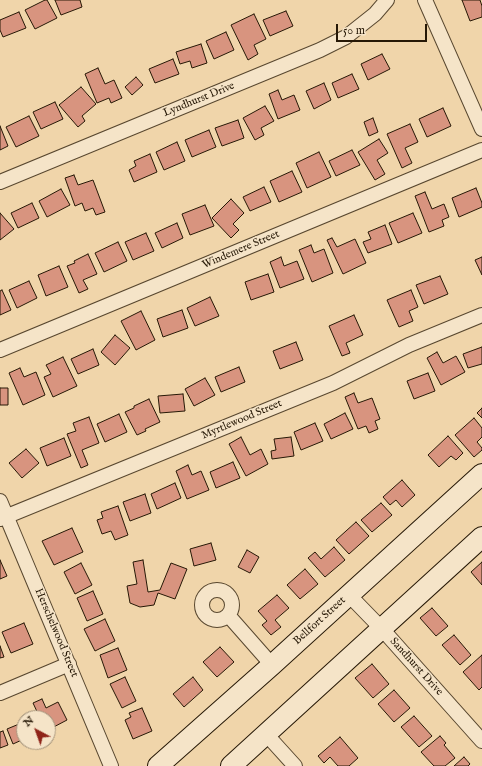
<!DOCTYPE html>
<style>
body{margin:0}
#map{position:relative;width:482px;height:766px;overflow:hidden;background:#f0d5aa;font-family:"IM FELL English",serif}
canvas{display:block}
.north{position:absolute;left:16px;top:710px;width:40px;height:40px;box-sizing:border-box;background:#f5e4c8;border:1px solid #a2927a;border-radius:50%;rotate:319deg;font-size:11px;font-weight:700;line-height:16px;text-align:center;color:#261806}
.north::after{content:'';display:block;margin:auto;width:14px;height:18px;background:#8f2418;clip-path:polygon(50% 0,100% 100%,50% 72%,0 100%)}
.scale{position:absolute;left:336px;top:24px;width:91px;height:18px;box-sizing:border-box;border:2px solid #261806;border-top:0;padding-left:5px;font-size:12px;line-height:14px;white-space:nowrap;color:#261806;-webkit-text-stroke:3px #f5e4c8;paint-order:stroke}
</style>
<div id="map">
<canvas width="482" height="766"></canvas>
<div class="north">N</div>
<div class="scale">50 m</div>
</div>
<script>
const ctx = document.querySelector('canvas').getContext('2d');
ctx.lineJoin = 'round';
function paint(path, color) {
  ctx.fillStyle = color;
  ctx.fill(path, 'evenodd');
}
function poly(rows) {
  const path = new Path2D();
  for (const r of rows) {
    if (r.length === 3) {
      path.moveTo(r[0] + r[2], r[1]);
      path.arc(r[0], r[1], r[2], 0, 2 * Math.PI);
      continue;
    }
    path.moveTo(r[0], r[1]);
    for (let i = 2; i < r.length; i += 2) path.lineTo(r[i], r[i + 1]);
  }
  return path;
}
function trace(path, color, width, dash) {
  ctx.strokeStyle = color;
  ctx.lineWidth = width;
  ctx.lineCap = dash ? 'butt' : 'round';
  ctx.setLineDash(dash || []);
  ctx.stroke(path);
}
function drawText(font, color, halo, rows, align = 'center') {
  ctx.font = font + ' "IM FELL English",serif';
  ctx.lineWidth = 3;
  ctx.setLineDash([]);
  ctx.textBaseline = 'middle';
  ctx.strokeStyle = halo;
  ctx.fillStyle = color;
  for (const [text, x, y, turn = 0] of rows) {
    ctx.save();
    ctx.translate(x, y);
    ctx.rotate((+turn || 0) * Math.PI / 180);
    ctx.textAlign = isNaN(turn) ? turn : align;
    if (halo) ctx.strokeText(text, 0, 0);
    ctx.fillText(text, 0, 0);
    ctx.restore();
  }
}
const building = poly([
 [45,0,47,0,57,18,35,29,25,10,45,0],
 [55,0,80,0,82,7,61,15,55,0],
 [462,0,480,0,482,6,482,17,470,21,462,0],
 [286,11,293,26,270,36,263,20,286,11],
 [19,12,26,28,3,37,0,30,0,20,19,12],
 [254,14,266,39,254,45,258,54,248,60,231,25,254,14],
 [226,32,234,50,214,59,206,41,226,32],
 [201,44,207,63,192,68,190,61,180,64,176,52,201,44],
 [382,54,390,69,368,80,361,64,382,54],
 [173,59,179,74,155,83,149,69,173,59],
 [98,68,105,84,114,80,122,98,111,103,109,98,97,103,85,74,98,68],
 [352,74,359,89,338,98,332,83,352,74],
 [136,77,143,85,132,95,125,87,136,77],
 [324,83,331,100,314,109,306,91,324,83],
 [81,87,96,104,82,116,85,121,78,127,59,105,81,87],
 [278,90,282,100,294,95,300,110,278,119,269,94,278,90],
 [55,102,63,119,41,129,33,112,55,102],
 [265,106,274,121,261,128,264,135,255,140,243,118,265,106],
 [443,108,451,126,427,137,419,119,443,108],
 [29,116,39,136,16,147,6,127,29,116],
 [373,118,378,132,369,136,364,122,373,118],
 [238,120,244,138,222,146,215,128,238,120],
 [410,124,418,142,405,148,412,163,402,168,387,134,410,124],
 [0,126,8,146,0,150,0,126],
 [209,130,216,147,192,157,185,140,209,130],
 [379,139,388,153,377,160,385,174,375,180,358,152,379,139],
 [177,142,185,161,164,170,156,152,177,142],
 [352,150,360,165,336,176,329,161,352,150],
 [319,152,331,177,307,188,296,163,319,152],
 [150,154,157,172,134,182,129,170,136,166,134,161,150,154],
 [292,171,302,192,279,202,270,181,292,171],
 [74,175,78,185,93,180,105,212,96,215,93,208,85,211,82,203,75,206,65,178,74,175],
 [264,187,271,202,250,211,243,197,264,187],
 [476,188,482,203,482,207,459,217,452,198,476,188],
 [61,189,70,205,47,217,39,201,61,189],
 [425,192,432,209,444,204,449,217,442,220,444,226,429,232,415,196,425,192],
 [231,199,244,213,233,224,239,230,231,238,212,218,231,199],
 [32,203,39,218,18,228,11,213,32,203],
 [205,205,214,226,190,235,182,214,205,205],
 [0,213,14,229,0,240,0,213],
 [413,213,422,233,398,243,389,223,413,213],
 [177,223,183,238,162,248,155,233,177,223],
 [385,225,392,244,368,253,363,242,371,239,368,232,385,225],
 [146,233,154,251,133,260,125,242,146,233],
 [332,238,337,247,355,239,366,263,343,274,327,240,332,238],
 [118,242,127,261,104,272,95,253,118,242],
 [311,245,314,253,324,249,333,273,312,282,299,250,311,245],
 [88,254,97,274,83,280,88,289,79,293,67,266,75,263,74,261,88,254],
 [281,257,284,266,297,261,304,279,280,288,270,262,281,257],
 [482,257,482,275,475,260,482,257],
 [59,266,68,287,46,296,38,275,59,266],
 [268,274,274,292,251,300,245,282,268,274],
 [440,276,448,294,424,304,416,285,440,276],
 [29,281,37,298,17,308,9,290,29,281],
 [2,290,11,310,0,315,0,291,2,290],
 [411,290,418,307,409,311,413,321,399,327,387,300,411,290],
 [210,297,219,316,195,326,187,308,210,297],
 [182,310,188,328,163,337,157,319,182,310],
 [141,311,155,340,136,350,121,321,141,311],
 [354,315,363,335,346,343,350,353,342,356,329,326,354,315],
 [115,335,130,348,115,365,101,352,115,335],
 [296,342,303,360,280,369,273,351,296,342],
 [482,347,482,364,468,368,463,354,482,347],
 [93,349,99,365,78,374,71,359,93,349],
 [437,352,443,363,456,356,465,372,441,385,427,358,437,352],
 [63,357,77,386,53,397,44,377,51,374,46,365,63,357],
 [239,367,245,382,221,392,215,377,239,367],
 [20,368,24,377,36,372,45,395,23,405,9,373,20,368],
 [428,373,435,391,414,399,407,381,428,373],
 [205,378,215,395,194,406,185,389,205,378],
 [0,388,8,388,8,405,0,405,0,388],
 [354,393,358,403,372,398,380,419,375,421,378,429,369,433,366,426,358,429,345,397,354,393],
 [183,394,185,411,160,413,158,396,183,394],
 [149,399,160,422,145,429,146,431,137,435,125,412,134,408,134,406,149,399],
 [482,408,482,418,477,413,482,408],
 [345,413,353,429,331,439,324,424,345,413],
 [119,414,127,432,105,442,97,424,119,414],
 [89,417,99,443,82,450,88,465,81,468,67,434,76,431,73,423,89,417],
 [474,418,482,428,482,437,477,442,482,448,482,450,474,457,455,435,474,418],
 [315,423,323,441,301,450,294,432,315,423],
 [448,436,463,453,456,460,451,456,439,467,428,455,448,436],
 [241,437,250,455,261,449,268,464,246,476,229,444,241,437],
 [291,437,294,456,272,459,271,451,276,450,274,439,291,437],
 [64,438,71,456,47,466,40,448,64,438],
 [26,449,39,463,22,478,9,463,26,449],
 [233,462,240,478,216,488,210,472,233,462],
 [188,465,192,475,201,471,209,490,187,499,176,471,188,465],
 [402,480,415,495,402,507,396,500,390,505,383,497,402,480],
 [175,483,181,498,157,509,151,494,175,483],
 [145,494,151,513,130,521,123,502,145,494],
 [381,503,392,515,372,532,361,520,381,503],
 [118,506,128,535,115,540,111,531,102,534,97,520,103,518,101,512,118,506],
 [356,522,369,536,349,554,336,540,356,522],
 [72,528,83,552,54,565,42,541,72,528],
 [211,543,216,560,194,566,190,549,211,543],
 [334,547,345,560,325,577,308,558,315,552,321,559,334,547],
 [247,550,259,557,250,573,238,567,247,550],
 [0,560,7,576,0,579,0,560],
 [143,560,148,592,160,590,171,563,187,569,175,599,158,593,154,605,140,607,130,603,127,586,137,584,133,562,143,560],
 [482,562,482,585,471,572,482,562],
 [81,563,92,585,75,594,64,572,81,563],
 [305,569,318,584,300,599,287,585,305,569],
 [93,591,103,614,87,621,77,598,93,591],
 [277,595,289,608,275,620,281,627,271,635,262,625,267,621,258,611,277,595],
 [432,608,448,626,436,636,420,618,432,608],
 [105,619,115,641,95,651,84,629,105,619],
 [24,623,33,644,11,653,2,632,24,623],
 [454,635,471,655,460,665,442,645,454,635],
 [0,646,4,657,0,658,0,646],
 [220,647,234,662,217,677,203,662,220,647],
 [118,648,127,670,108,678,100,655,118,648],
 [482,655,482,687,479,690,463,672,482,655],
 [372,664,389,684,373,698,355,678,372,664],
 [125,677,136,701,122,708,110,684,125,677],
 [193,677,203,690,184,707,173,694,193,677],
 [394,690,410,708,394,722,378,704,394,690],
 [42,699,46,708,58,702,67,720,48,730,48,718,40,718,33,703,42,699],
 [142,708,152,731,133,739,125,720,131,717,129,713,142,708],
 [414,716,432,736,419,747,401,727,414,716],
 [24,722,24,739,13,744,7,729,24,722],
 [3,731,8,745,0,748,0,732,3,731],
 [440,736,446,743,444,745,455,758,445,766,434,766,421,752,440,736],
 [340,737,358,758,349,766,338,766,330,757,324,763,318,756,340,737],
 [464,757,470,764,468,766,454,766,464,757]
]);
paint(building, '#d8947f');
trace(building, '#261806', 1);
const street = poly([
 [425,0,482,129],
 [0,182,320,50,346,37,375,14,387,0],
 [0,350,482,150],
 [0,501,111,766],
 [0,519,333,383,409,345,482,315],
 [217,605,15],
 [349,595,382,629,482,741],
 [228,615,272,665],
 [0,693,69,664],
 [266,734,295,766]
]);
const secondary = poly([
 [158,766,272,665,482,474],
 [231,766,482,537]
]);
trace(street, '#58472f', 16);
trace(secondary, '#261806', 22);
trace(street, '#f5e4c8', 14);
trace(secondary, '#f5e4c8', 20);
drawText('11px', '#261806', '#f5e4c8', [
 ["Lyndhurst Drive",199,100,-22],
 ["Windemere Street",241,250,-23],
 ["Myrtlewood Street",242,420,-23],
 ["Bellfort Street",320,621,-42],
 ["Herschelwood Street",56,633,67],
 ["Sandhurst Drive",416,667,48]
]);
</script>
